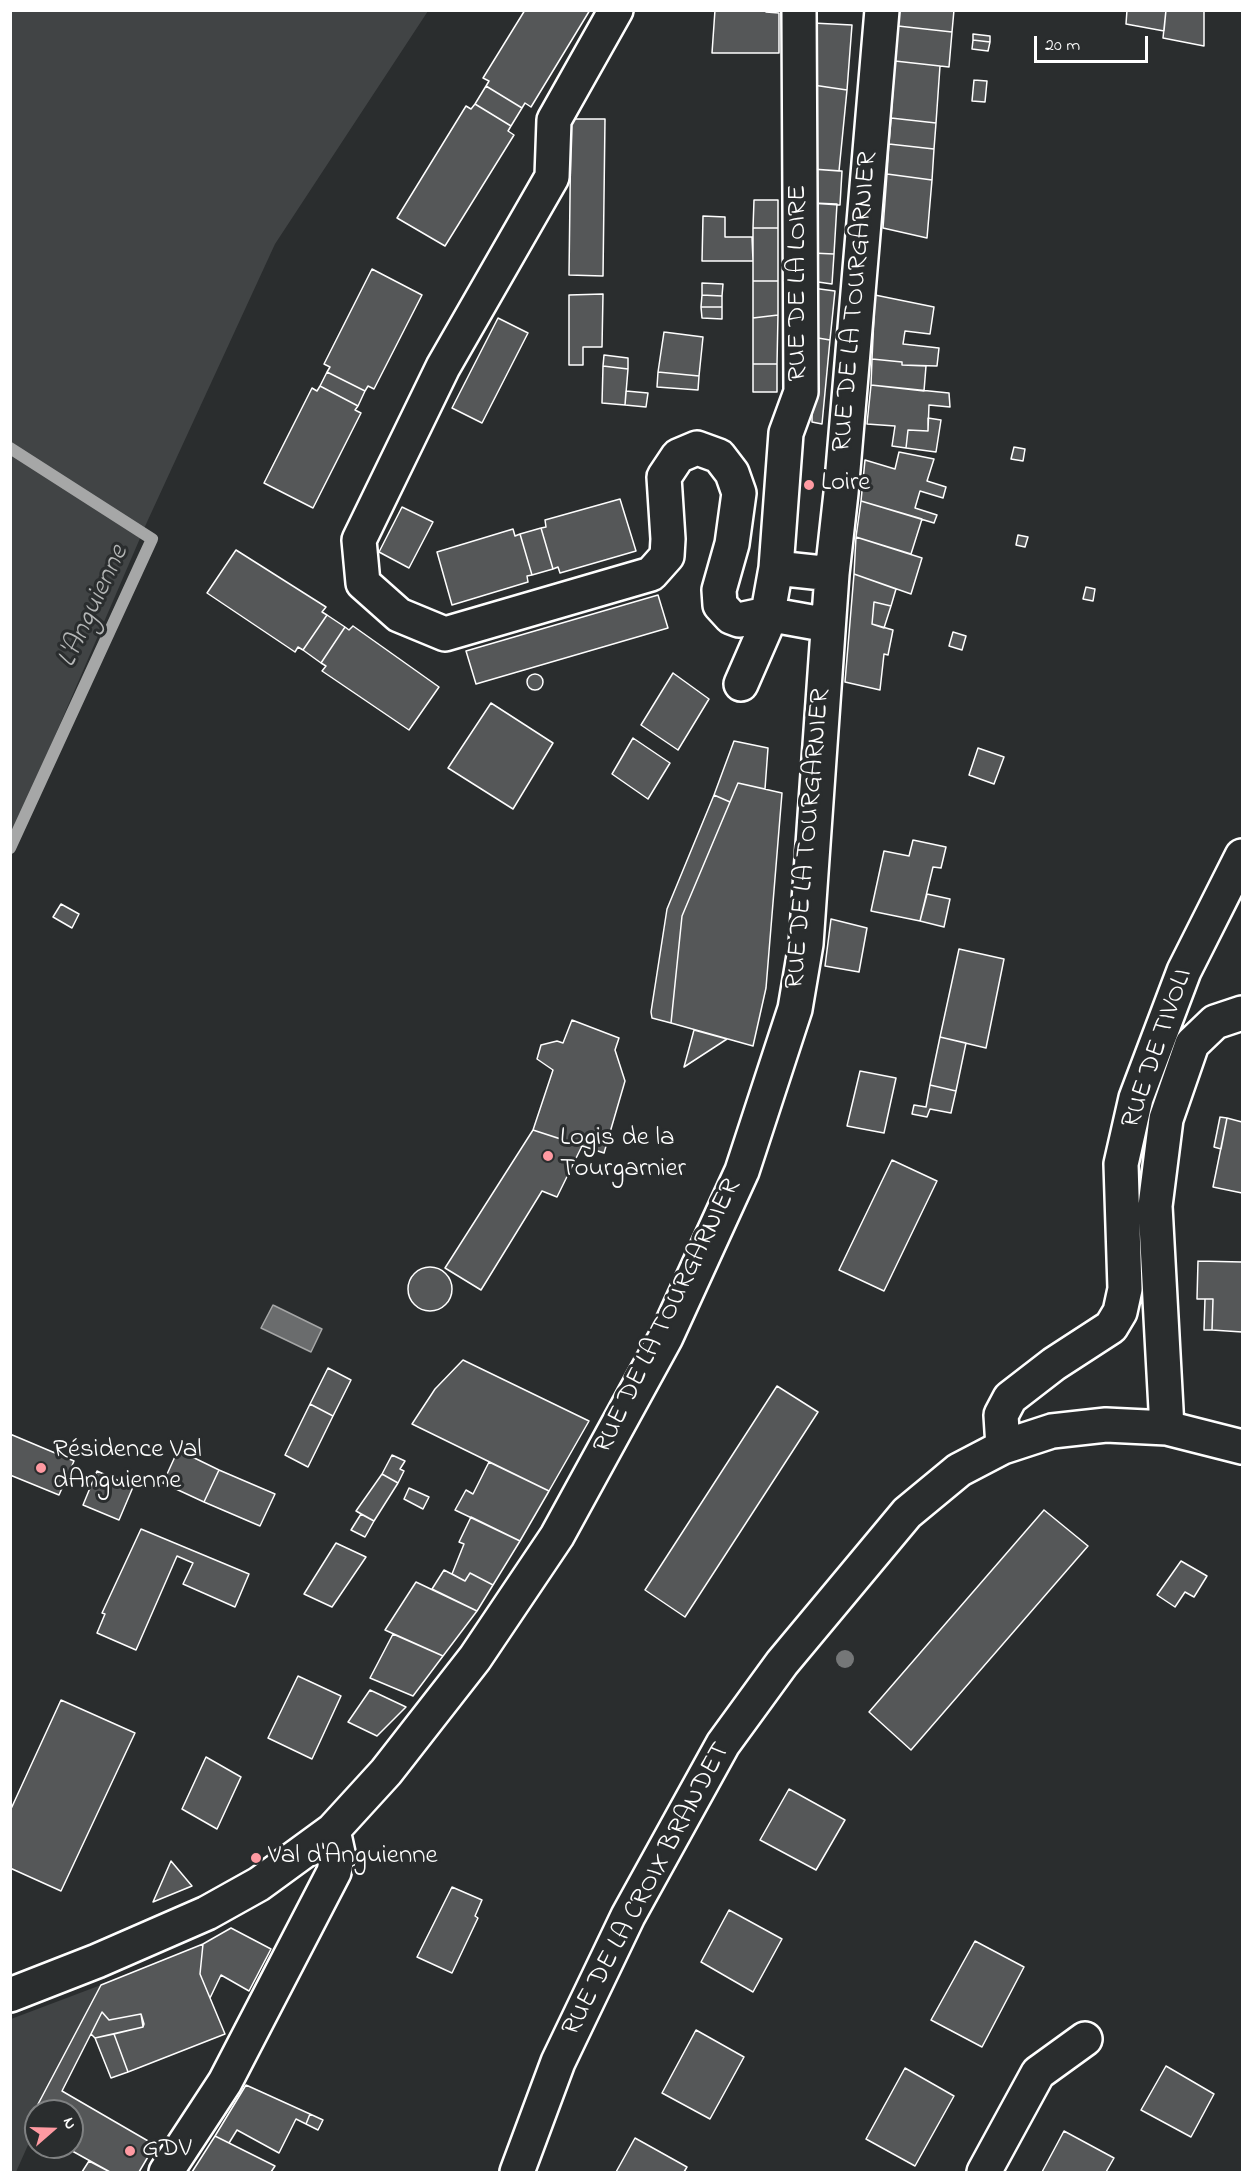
<!DOCTYPE html>
<meta charset="utf-8">
<style>
body{margin:0}
#map{position:relative;width:1253px;height:2183px;overflow:hidden;background:#2a2d2e;font-family:"Indie Flower",sans-serif}
canvas{display:block}
.frame{position:absolute;inset:0;border:12px solid #fff;pointer-events:none}
.north{position:absolute;left:24px;top:2099px;width:60px;height:60px;box-sizing:border-box;background:#2a2d2e;border:2px solid #7f8182;border-radius:50%;rotate:70deg;font-size:16px;font-weight:700;line-height:24px;text-align:center;color:#fff}
.north::after{content:'';display:block;margin:auto;width:21px;height:27px;background:#ff9aa2;clip-path:polygon(50% 0,100% 100%,50% 72%,0 100%)}
.scale{position:absolute;left:1034px;top:36px;width:114px;height:27px;box-sizing:border-box;border:3px solid #fff;border-top:0;padding-left:8px;font-size:18px;line-height:21px;white-space:nowrap;color:#fff;-webkit-text-stroke:4px #2a2d2e;paint-order:stroke}
</style>
<div id="map">
<canvas width="1253" height="2183"></canvas>
<div class="frame"></div>
<div class="north">N</div>
<div class="scale">20 m</div>
</div>
<script>
const ctx = document.querySelector('canvas').getContext('2d');
ctx.lineJoin = 'round';
function paint(path, color) {
  ctx.fillStyle = color;
  ctx.fill(path, 'evenodd');
}
function poly(rows) {
  const path = new Path2D();
  for (const r of rows) {
    if (r.length === 3) {
      path.moveTo(r[0] + r[2], r[1]);
      path.arc(r[0], r[1], r[2], 0, 2 * Math.PI);
      continue;
    }
    path.moveTo(r[0], r[1]);
    for (let i = 2; i < r.length; i += 2) path.lineTo(r[i], r[i + 1]);
  }
  return path;
}
function trace(path, color, width, dash) {
  ctx.strokeStyle = color;
  ctx.lineWidth = width;
  ctx.lineCap = dash ? 'butt' : 'round';
  ctx.setLineDash(dash || []);
  ctx.stroke(path);
}
function drawText(font, color, halo, rows, align = 'center') {
  ctx.font = font + ' "Indie Flower",sans-serif';
  ctx.lineWidth = 6;
  ctx.setLineDash([]);
  ctx.textBaseline = 'middle';
  ctx.strokeStyle = halo;
  ctx.fillStyle = color;
  for (const [text, x, y, turn = 0] of rows) {
    ctx.save();
    ctx.translate(x, y);
    ctx.rotate((+turn || 0) * Math.PI / 180);
    ctx.textAlign = isNaN(turn) ? turn : align;
    if (halo) ctx.strokeText(text, 0, 0);
    ctx.fillText(text, 0, 0);
    ctx.restore();
  }
}
paint(poly([
 [11,10,428,11,275,244,147,522,11,838],
 [101,1985,43,2111,36,2111,36,2127,16,2172,11,2172,11,2019]
]), '#414445');
const water = poly([
 [273,1305,322,1329,311,1352,261,1328,273,1305]
]);
paint(water, '#6a6c6d');
trace(water, '#a6a7a7', 1.5);
trace(poly([
 [10,448,152,539,10,848]
]), '#a6a7a7', 12);
const building = poly([
 [525,10,590,10,531,107,525,103,522,108,486,86,489,81,483,78,525,10],
 [715,10,766,10,766,12,779,13,779,53,712,53,715,10],
 [899,10,954,10,952,32,898,26,899,10],
 [1127,10,1166,10,1164,31,1126,24,1127,10],
 [1166,10,1204,10,1204,46,1163,38,1166,10],
 [813,23,852,25,847,90,813,85,813,23],
 [898,26,952,32,949,67,895,61,898,26],
 [973,34,990,36,990,42,973,40,973,34],
 [973,40,990,42,988,51,972,49,973,40],
 [895,61,940,66,936,123,891,118,895,61],
 [974,80,987,81,985,102,972,101,974,80],
 [813,85,847,90,839,171,812,169,813,85],
 [486,86,522,108,511,126,475,104,486,86],
 [475,104,511,126,508,131,514,135,445,246,397,218,466,106,471,109,475,104],
 [891,118,936,123,934,149,889,144,891,118],
 [571,119,605,119,603,276,569,275,571,119],
 [889,144,934,149,932,180,887,174,889,144],
 [812,169,842,171,840,205,810,203,812,169],
 [887,174,932,180,927,238,883,228,887,174],
 [754,200,778,200,778,228,753,228,754,200],
 [813,203,837,204,834,254,812,253,813,203],
 [703,216,725,217,725,237,752,237,753,261,702,261,703,216],
 [753,228,778,228,778,281,753,281,753,228],
 [812,253,834,254,832,284,811,281,812,253],
 [372,269,422,295,374,389,368,386,365,391,327,372,330,367,324,364,372,269],
 [753,281,778,281,778,315,753,318,753,281],
 [702,283,723,284,722,296,702,295,702,283],
 [812,288,835,291,830,340,812,337,812,288],
 [603,294,602,347,583,347,583,365,569,365,569,295,603,294],
 [702,295,722,296,722,307,701,307,702,295],
 [875,295,934,307,930,334,905,331,903,344,939,348,937,366,902,365,902,362,872,359,875,295],
 [701,307,722,307,722,319,702,318,701,307],
 [778,315,777,364,753,364,753,318,778,315],
 [498,318,528,333,482,423,452,408,498,318],
 [664,332,703,337,699,376,658,372,664,332],
 [812,337,830,340,822,424,812,422,812,337],
 [604,355,628,358,628,369,603,366,604,355],
 [872,359,902,362,902,365,926,366,924,391,871,385,872,359],
 [753,364,777,364,777,392,753,392,753,364],
 [603,366,628,369,625,405,602,403,603,366],
 [327,372,365,391,358,406,320,386,327,372],
 [658,372,699,376,698,390,657,387,658,372],
 [871,385,949,393,950,407,929,405,928,431,908,430,906,448,892,446,895,426,867,424,871,385],
 [320,386,358,406,355,410,361,413,313,508,264,483,312,388,317,391,320,386],
 [626,391,648,393,646,407,625,405,626,391],
 [928,418,941,420,936,452,906,448,908,430,928,431,928,418],
 [1014,447,1025,449,1023,461,1011,459,1014,447],
 [899,452,934,459,927,481,946,487,943,498,920,491,915,508,937,515,934,523,861,501,865,460,895,469,899,452],
 [620,499,636,551,560,573,558,567,553,569,541,528,546,527,545,520,620,499],
 [861,501,922,519,911,554,856,537,861,501],
 [402,507,433,522,409,568,379,552,402,507],
 [541,528,553,569,532,575,520,534,541,528],
 [513,529,515,536,520,534,532,575,527,576,528,582,452,605,437,552,513,529],
 [1018,535,1028,537,1025,547,1016,545,1018,535],
 [856,537,922,558,911,594,854,574,856,537],
 [236,550,326,607,322,612,327,615,303,650,298,647,295,652,207,593,236,550],
 [854,574,896,589,891,606,874,602,872,624,893,630,888,655,884,654,880,690,845,682,854,574],
 [1086,587,1095,589,1093,601,1083,599,1086,587],
 [658,595,668,628,476,684,466,651,658,595],
 [874,602,891,606,884,628,872,624,874,602],
 [327,615,345,627,321,663,303,650,327,615],
 [353,626,439,687,409,730,322,671,326,666,321,663,345,627,349,630,353,626],
 [953,632,966,636,962,650,949,646,953,632],
 [673,673,709,699,678,750,641,725,673,673],
 [535,682,8],
 [491,703,553,743,513,809,448,768,491,703],
 [633,738,670,763,648,799,612,774,633,738],
 [734,741,768,748,765,789,738,783,730,802,714,795,734,741],
 [978,748,1004,757,994,784,969,775,978,748],
 [738,783,782,793,766,988,753,1046,671,1023,682,916,738,783],
 [714,795,730,802,682,916,671,1023,652,1018,651,1012,667,909,714,795],
 [913,840,946,847,941,868,933,867,920,921,871,911,884,851,909,856,913,840],
 [927,894,950,899,944,927,920,921,927,894],
 [61,904,79,914,72,928,53,917,61,904],
 [831,919,867,928,859,972,825,966,831,919],
 [959,949,1004,959,986,1048,940,1037,959,949],
 [572,1020,619,1038,615,1050,625,1081,604,1153,533,1130,553,1070,537,1059,541,1045,557,1041,563,1043,572,1020],
 [694,1030,727,1039,684,1067,694,1030],
 [940,1037,966,1043,956,1091,930,1085,940,1037],
 [860,1071,896,1078,884,1133,847,1126,860,1071],
 [930,1085,956,1091,951,1113,930,1109,927,1117,912,1114,914,1105,926,1107,930,1085],
 [1220,1117,1227,1118,1221,1149,1214,1147,1220,1117],
 [1227,1118,1242,1122,1242,1193,1213,1187,1227,1118],
 [533,1130,582,1146,557,1197,542,1191,481,1290,445,1268,533,1130],
 [892,1160,937,1181,884,1291,839,1270,892,1160],
 [1198,1261,1242,1262,1242,1332,1212,1330,1213,1299,1197,1299,1198,1261],
 [430,1289,22],
 [1205,1299,1213,1299,1212,1330,1204,1330,1205,1299],
 [463,1360,589,1421,549,1491,412,1424,435,1389,463,1360],
 [328,1368,351,1380,333,1416,310,1404,328,1368],
 [777,1386,818,1412,685,1617,645,1590,777,1386],
 [310,1404,333,1416,308,1467,285,1455,310,1404],
 [10,1434,74,1461,59,1495,10,1475,10,1434],
 [178,1450,219,1470,204,1502,163,1483,178,1450],
 [392,1455,405,1461,400,1469,404,1471,398,1483,382,1474,392,1455],
 [489,1462,549,1491,520,1541,455,1510,466,1490,473,1494,489,1462],
 [219,1470,275,1494,260,1526,204,1502,219,1470],
 [97,1471,133,1487,119,1520,83,1505,97,1471],
 [382,1474,398,1483,374,1521,356,1511,382,1474],
 [409,1488,429,1497,423,1509,404,1499,409,1488],
 [1044,1510,1088,1546,911,1750,869,1712,1044,1510],
 [361,1514,374,1521,365,1537,351,1530,361,1514],
 [471,1517,520,1541,493,1585,470,1573,465,1581,452,1574,464,1544,459,1542,471,1517],
 [141,1529,249,1574,235,1607,183,1584,193,1563,177,1556,136,1650,97,1633,105,1614,102,1613,141,1529],
 [336,1543,366,1557,332,1607,304,1594,336,1543],
 [1181,1561,1207,1576,1194,1597,1185,1592,1175,1607,1157,1595,1181,1561],
 [444,1570,465,1581,470,1573,493,1585,477,1611,432,1589,444,1570],
 [416,1582,477,1611,443,1656,385,1630,416,1582],
 [393,1634,443,1656,413,1696,370,1678,393,1634],
 [298,1676,341,1696,312,1759,268,1738,298,1676],
 [370,1690,406,1707,377,1736,348,1722,370,1690],
 [61,1700,135,1733,61,1891,10,1868,10,1811,61,1700],
 [206,1757,241,1777,217,1829,182,1809,206,1757],
 [789,1789,845,1820,816,1870,760,1840,789,1789],
 [171,1861,192,1886,153,1902,171,1861],
 [452,1887,482,1900,475,1916,478,1918,452,1973,417,1957,452,1887],
 [729,1910,782,1939,753,1992,701,1962,729,1910],
 [231,1928,271,1949,249,1991,221,1975,210,1998,200,1974,203,1944,231,1928],
 [975,1941,1024,1967,982,2047,931,2020,975,1941],
 [203,1944,200,1974,225,2034,128,2072,114,2034,143,2027,141,2014,109,2020,102,2012,62,2091,155,2145,139,2172,110,2172,65,2147,72,2147,72,2111,36,2111,36,2130,27,2125,101,1985,203,1944],
 [102,2012,109,2020,141,2014,144,2024,143,2027,95,2038,91,2034,102,2012],
 [696,2030,744,2057,710,2119,662,2093,696,2030],
 [114,2034,128,2072,111,2078,95,2038,114,2034],
 [1166,2066,1214,2094,1191,2137,1141,2110,1166,2066],
 [905,2068,954,2096,915,2166,866,2139,905,2068],
 [246,2085,310,2114,306,2124,296,2119,279,2153,237,2130,229,2143,215,2136,246,2085],
 [310,2114,323,2120,318,2130,306,2124,310,2114],
 [1064,2131,1114,2158,1106,2172,1042,2172,1064,2131],
 [215,2136,275,2166,271,2172,192,2172,215,2136],
 [635,2138,687,2167,684,2172,616,2172,635,2138],
 [89,2161,110,2172,82,2172,89,2161]
]);
paint(building, '#555758');
trace(building, '#fff', 1.5);
const minor = poly([
 [616,10,554,120,552,177,443,367,359,540,363,583,399,615,445,634,651,574,667,556,668,539,664,477,678,456,697,448,719,456,732,473,739,493,732,544,719,590,720,605,731,617,739,620,767,614,828,625],
 [776,568,832,574],
 [741,684,765,629,776,568,786,433,801,392,799,10],
 [1167,1428,1155,1206,1166,1119,1192,1044,1215,1022,1242,1013],
 [1003,1447,1001,1415,1010,1398,1054,1364,1111,1327,1120,1312,1125,1289,1121,1164,1136,1098,1184,971,1242,856],
 [10,1995,97,1961,207,1913,259,1884,333,1830,386,1772,475,1658,557,1536,666,1337,742,1171,795,1009,806,944,832,574,841,493,882,10],
 [166,2172,225,2082,334,1872,338,1853,333,1830],
 [517,2172,558,2062,628,1916,723,1744,782,1663,907,1513,959,1470,1003,1447,1052,1431,1106,1425,1167,1428,1242,1447],
 [984,2172,1038,2073,1085,2039]
]);
trace(minor, '#fff', 38);
trace(minor, '#2a2d2e', 33);
ctx.fillStyle = '#757778';
for (const [x, y] of [
 [845,1659]
]) {
  ctx.beginPath();
  ctx.arc(x, y, 9, 0, 2 * Math.PI);
  ctx.fill();
}
for (const [x, y, r, color] of [
 [809,485,6,"#ff9aa2"],
 [548,1156,6,"#ff9aa2"],
 [41,1468,6,"#ff9aa2"],
 [256,1858,6,"#ff9aa2"],
 [130,2151,6,"#ff9aa2"]
]) {
  const dot = new Path2D();
  dot.arc(x, y, r, 0, 2 * Math.PI);
  ctx.fillStyle = color;
  ctx.fill(dot);
  trace(dot, '#2a2d2e', 2);
}
drawText('27px', '#fff', '#2a2d2e', [
 ["RUE DE LA LOIRE",800,283,-90],
 ["RUE DE LA TOURGARNIER",857,302,-85],
 ["RUE DE LA TOURGARNIER",810,839,-85],
 ["RUE DE TIVOLI",1159,1049,-71],
 ["RUE DE LA TOURGARNIER",669,1317,-64],
 ["RUE DE LA CROIX BRANDET",648,1890,-62]
]);
drawText('27px', '#fff', '#2a2d2e', [
 ["Loire",821,485],
 ["Logis de la",560,1140],
 ["Tourgarnier",560,1171],
 ["Résidence Val",53,1452],
 ["dAnguienne",53,1483],
 ["Val d'Anguienne",268,1858],
 ["GDV",142,2151]
], 'left');
drawText('italic 28px', '#b4b6b6', '#2a2d2e', [
 ["L'Anguienne",95,607,-65]
]);
</script>
